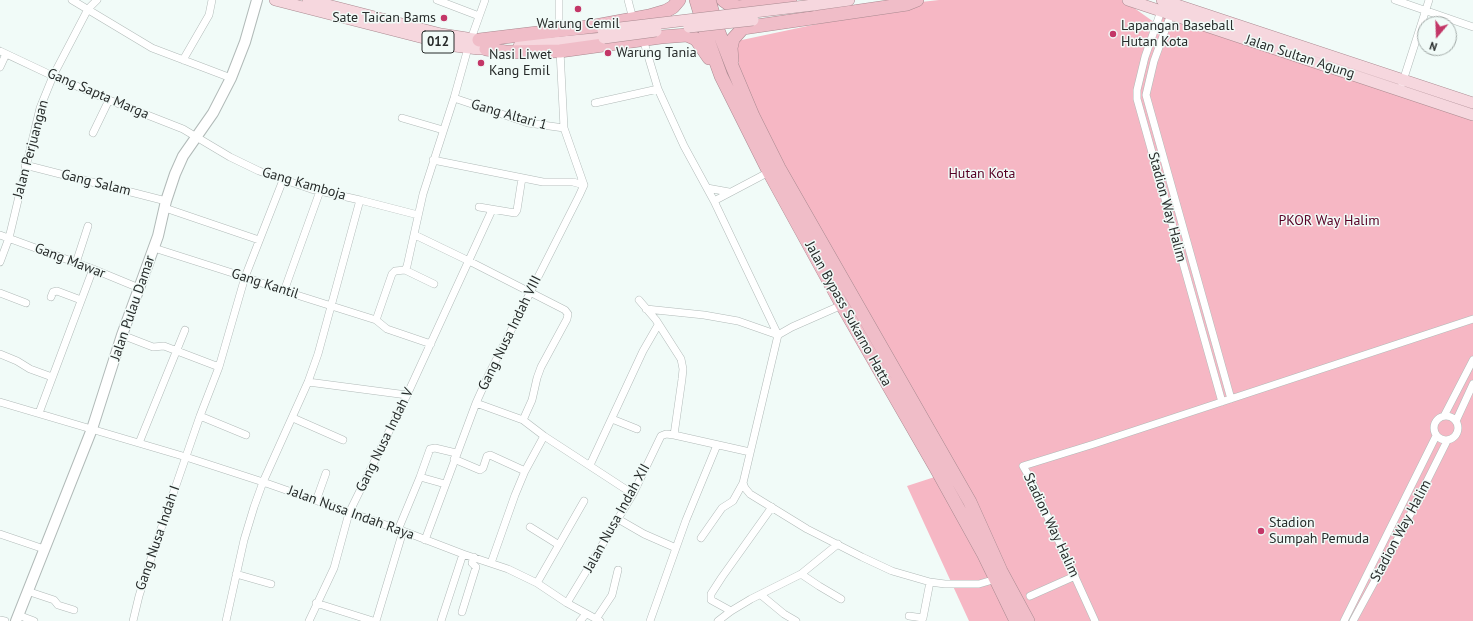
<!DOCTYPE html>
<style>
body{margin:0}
#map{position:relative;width:1473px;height:621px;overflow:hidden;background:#f1fbf8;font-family:"PT Sans",sans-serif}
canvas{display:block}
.north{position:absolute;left:1417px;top:16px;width:40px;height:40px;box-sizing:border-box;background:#f1fbf8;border:1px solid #a0a8a6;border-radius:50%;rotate:199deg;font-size:11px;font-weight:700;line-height:16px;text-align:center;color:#272b2a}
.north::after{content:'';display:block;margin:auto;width:14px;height:18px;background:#c33667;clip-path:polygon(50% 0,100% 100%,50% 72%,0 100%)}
</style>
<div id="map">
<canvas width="1473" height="621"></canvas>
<div class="north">N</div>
</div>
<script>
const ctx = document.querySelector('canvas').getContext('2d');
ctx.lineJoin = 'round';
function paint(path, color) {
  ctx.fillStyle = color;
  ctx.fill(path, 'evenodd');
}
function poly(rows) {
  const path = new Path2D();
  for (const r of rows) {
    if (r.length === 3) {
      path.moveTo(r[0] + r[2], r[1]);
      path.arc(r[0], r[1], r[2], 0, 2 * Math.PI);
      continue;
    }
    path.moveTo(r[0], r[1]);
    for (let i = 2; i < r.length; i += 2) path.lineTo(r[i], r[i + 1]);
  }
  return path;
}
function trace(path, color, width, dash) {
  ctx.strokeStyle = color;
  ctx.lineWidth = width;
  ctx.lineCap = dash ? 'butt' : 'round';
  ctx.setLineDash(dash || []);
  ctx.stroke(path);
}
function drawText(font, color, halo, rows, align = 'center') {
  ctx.font = font + ' "PT Sans",sans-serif';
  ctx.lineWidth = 3;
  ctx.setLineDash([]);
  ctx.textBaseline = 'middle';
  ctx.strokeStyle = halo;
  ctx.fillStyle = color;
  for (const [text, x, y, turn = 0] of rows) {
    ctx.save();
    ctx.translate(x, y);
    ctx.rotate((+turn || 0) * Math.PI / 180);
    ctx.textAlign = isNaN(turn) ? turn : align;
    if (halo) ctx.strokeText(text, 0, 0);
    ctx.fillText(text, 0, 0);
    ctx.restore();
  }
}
paint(poly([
 [939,0,1123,0,1158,25,1161,12,1473,116,1473,621,969,621,907,486,950,472,758,127,739,73,737,41,921,2]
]), '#f6b7c4');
const street = poly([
 [72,0,152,48,231,78],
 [437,0,479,16],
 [628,0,633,19],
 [1395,0,1473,27],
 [1161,11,1145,57,1137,90,1137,99,1222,402],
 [1171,14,1154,61,1146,95,1231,399],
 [559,31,559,0],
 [471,39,485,0],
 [643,39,658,89,684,146,714,201,778,335,743,483,745,488,750,494,807,529,862,557,892,571,930,582,945,584,979,584,996,579],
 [0,51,53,76,109,100,183,129,230,157,259,171,311,189,360,200,418,215],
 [560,51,564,128,584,185],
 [183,60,209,15,212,0],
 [0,67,6,54],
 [1402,84,1429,0],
 [454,98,528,123,564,128],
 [595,103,658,89],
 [402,118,443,130],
 [93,133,109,100],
 [433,160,543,182,573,182,584,185],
 [25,165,166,201],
 [707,188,729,192],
 [714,201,769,172],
 [479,207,515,213,517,210,522,178],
 [165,208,259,240],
 [0,235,93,269,139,288],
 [415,235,469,261,565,310,568,314,567,319,541,367,537,378,532,400,523,420],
 [154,248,245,277,284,291,376,320,387,329,431,344],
 [0,262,9,238,40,108,53,76,88,9,97,0],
 [76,263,88,226],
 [405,270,434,284],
 [284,291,320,191],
 [0,293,26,303],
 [51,297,53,292,57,291,81,300],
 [639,300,656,320,681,359,683,369,682,379,674,435],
 [646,309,704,315,738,321,778,335,792,327,842,305],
 [376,320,392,274,395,271,405,270,407,266,423,194,454,98,468,48],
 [122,335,153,347,164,346,219,367],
 [0,354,17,361,30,369,52,377],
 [308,382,407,395],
 [0,402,186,457,263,482,403,531,463,554,508,569,537,583,567,603,600,621],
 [476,403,523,420,544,436,633,494],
 [39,413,93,269],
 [1446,428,12],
 [200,416,246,435],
 [1444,416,1473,360],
 [293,418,343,440],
 [612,419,637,429],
 [1456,421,1473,384],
 [139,443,185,330],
 [454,459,480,470,483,468,487,456,490,455,525,471],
 [590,465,643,351,658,325],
 [420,477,430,449,435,448,456,453],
 [316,501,326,473],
 [618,519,644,534,676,548],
 [530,527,559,545],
 [398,530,420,477,445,484],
 [0,534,44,549],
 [701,538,722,508,733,501,743,483],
 [425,540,476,403,490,372,579,196,584,185],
 [491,563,515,495,525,471,544,436],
 [236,574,271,584],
 [801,574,819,586,841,599],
 [537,583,584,501],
 [27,591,54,600,58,605,74,610],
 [761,595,784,614,796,621],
 [1030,596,1075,576],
 [316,603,373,621],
 [567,603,633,494,661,436,666,434,674,435,750,452],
 [731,611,711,600,711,594,722,577,772,507],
 [462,612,476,567,472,563,474,557],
 [18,615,34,621],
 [909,616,923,618,930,582],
 [596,619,612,595,618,570],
 [0,620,5,621],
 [133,621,139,596,154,549,200,416,219,367,245,277,283,180],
 [226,621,244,540,254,507,263,482,308,382,318,354,360,200],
 [309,621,334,568,349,513,407,395,492,210],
 [376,621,403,531],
 [441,621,463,554],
 [580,621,586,614],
 [650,621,686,520,717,445],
 [718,621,731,611,751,599,801,574,838,544],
 [1095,621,1031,480,1023,466,1094,444,1473,319],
 [1344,621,1436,436],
 [1353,621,1402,531,1447,441]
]);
const secondary = poly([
 [16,621,92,429,122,335,158,236,166,201,175,174,183,156,213,113,231,78,245,42,257,0]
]);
const primary = poly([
 [275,0,455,46,478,49,494,49],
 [308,0,441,34,486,41],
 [1128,0,1473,115],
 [1162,0,1473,103],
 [813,5,849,0],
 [519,46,604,38]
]);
const highway = poly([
 [696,0,708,40,721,76,769,172,842,305,937,470,983,553,1016,621],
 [709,0,718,30,732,66,753,116,779,168,970,502,1001,571,1028,621],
 [723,0,730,5,739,7,790,0],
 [479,40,595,26,649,16,666,11,673,7,679,0],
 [486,49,506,52,560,51,661,37,687,35,696,39,709,58],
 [732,60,731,48,733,39,743,28,907,4,917,0]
]);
trace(street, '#b1bab8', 8);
trace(secondary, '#b1bab8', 12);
trace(primary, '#aa8a91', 12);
trace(highway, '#aa8a91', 14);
trace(street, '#fff', 7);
trace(secondary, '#fff', 10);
trace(primary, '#f6d7de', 11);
trace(highway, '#f0bdc8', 13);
const primaryBridge = poly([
 [689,27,753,20],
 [603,30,813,5],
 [604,38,656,31]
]);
trace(primaryBridge, '#aa8a91', 12, []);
trace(primaryBridge, '#f6d7de', 11);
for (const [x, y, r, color] of [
 [578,9,4,"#c33667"],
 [444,18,4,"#c33667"],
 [1113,34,4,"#c33667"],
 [608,53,4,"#c33667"],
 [481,63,4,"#c33667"],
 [1261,531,4,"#c33667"]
]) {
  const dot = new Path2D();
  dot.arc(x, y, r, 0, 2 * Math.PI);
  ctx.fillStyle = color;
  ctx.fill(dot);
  trace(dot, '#f1fbf8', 1.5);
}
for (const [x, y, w] of [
 [438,42,32]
]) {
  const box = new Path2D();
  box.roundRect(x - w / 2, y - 11, w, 22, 3);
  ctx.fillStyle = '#f1fbf8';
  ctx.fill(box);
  trace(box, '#272b2a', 1);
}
drawText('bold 13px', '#272b2a', null, [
 ["012",438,42]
]);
drawText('14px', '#272b2a', '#f1fbf8', [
 ["Sate Taican Bams",436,18,"right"],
 ["Warung Cemil",578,24,"center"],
 ["Lapangan Baseball",1121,26],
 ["Hutan Kota",1121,42],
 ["Warung Tania",616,53],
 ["Nasi Liwet",489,55],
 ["Kang Emil",489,71],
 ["Stadion",1269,523],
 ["Sumpah Pemuda",1269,539]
], 'left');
drawText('14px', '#272b2a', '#f1fbf8', [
 ["Jalan Sultan Agung",1300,57,18],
 ["Gang Sapta Marga",98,94,23],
 ["Gang Altari 1",509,115,16],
 ["Jalan Perjuangan",31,149,-75],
 ["Gang Salam",96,183,14],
 ["Gang Kamboja",304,184,16],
 ["Stadion Way Halim",1167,207,75],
 ["Gang Mawar",70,261,21],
 ["Gang Kantil",265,284,18],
 ["Jalan Pulau Damar",133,308,-71],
 ["Jalan Bypass Sukarno Hatta",848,314,61],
 ["Gang Nusa Indah VIII",510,333,-64],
 ["Gang Nusa Indah V",385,440,-64],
 ["Jalan Nusa Indah Raya",351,513,20],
 ["Jalan Nusa Indah XII",617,518,-61],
 ["Stadion Way Halim",1051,525,65],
 ["Stadion Way Halim",1401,531,-62],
 ["Gang Nusa Indah I",158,538,-71]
]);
drawText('14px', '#570125', '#f1fbf8', [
 ["Hutan Kota",982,174],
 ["PKOR Way Halim",1329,221]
]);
</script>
